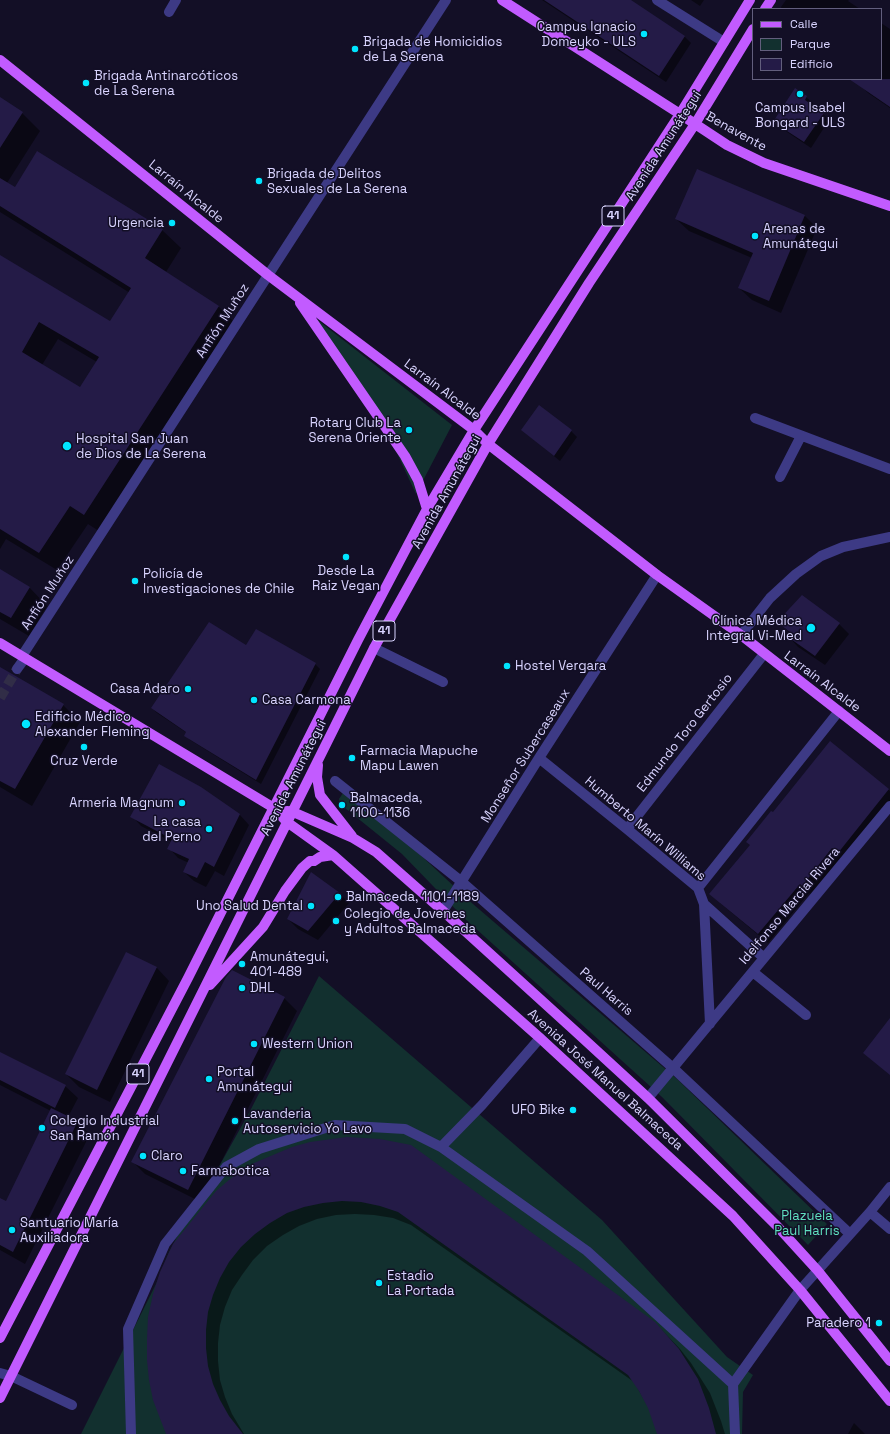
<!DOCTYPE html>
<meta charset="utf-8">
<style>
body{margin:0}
#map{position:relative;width:890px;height:1434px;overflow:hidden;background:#130f26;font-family:"Space Grotesk",sans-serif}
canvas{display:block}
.legend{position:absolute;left:752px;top:8px;width:130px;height:72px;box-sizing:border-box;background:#130f26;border:1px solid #625e7d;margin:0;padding:5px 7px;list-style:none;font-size:12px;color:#d9d4ff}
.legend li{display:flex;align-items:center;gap:8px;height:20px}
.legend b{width:20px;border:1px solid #625e7d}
</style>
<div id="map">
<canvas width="890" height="1434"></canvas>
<ul class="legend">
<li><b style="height:5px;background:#c25bff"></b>Calle</li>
<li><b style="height:11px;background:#12302f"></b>Parque</li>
<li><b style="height:11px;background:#241b47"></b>Edificio</li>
</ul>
</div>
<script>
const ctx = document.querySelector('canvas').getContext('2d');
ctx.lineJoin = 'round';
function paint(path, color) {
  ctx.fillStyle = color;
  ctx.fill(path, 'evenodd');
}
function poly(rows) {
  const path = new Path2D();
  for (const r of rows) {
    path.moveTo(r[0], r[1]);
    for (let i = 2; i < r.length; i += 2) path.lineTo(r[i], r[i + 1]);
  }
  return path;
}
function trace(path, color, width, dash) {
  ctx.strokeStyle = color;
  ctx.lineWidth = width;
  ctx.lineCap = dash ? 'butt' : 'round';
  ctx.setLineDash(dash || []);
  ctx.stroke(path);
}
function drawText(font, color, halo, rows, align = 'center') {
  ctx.font = font + ' "Space Grotesk",sans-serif';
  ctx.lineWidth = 3;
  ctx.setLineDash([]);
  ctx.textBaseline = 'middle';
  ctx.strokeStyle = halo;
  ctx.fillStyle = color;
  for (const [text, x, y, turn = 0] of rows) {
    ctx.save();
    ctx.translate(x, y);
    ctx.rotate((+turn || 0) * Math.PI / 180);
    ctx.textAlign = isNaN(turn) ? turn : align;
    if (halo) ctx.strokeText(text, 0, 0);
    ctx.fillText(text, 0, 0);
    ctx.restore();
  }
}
paint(poly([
 [315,318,452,425,416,494,381,419],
 [343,793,356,795,473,904,677,1079,827,1224,808,1245,662,1097,463,917,402,854,340,804,339,799],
 [319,976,602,1220,727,1357,753,1375,743,1392,742,1434,81,1434,156,1284,169,1252,179,1233,189,1220,250,1111]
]), '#12302f');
paint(poly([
 [542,0,629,0,685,37,691,43,666,82],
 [691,0,704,0,700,6],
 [786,0,849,0,848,1,860,9,782,9,781,7],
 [881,23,890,29,890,108,868,93,862,87,867,79,881,79],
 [806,97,813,103,811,106,823,114,829,120,811,148,781,128,775,121],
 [0,99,22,113,40,131,7,183,15,188,37,152,162,230,181,248,166,272,219,307,237,325,102,533,88,524,57,570,6,539,0,549,0,256,111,322,130,293,0,212],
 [58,339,97,362,80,388,42,365],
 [697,170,805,216,817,228,781,313,752,300,739,288,752,258,689,231,676,219],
 [522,430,571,431,577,437,560,461],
 [0,570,29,587,47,606,29,636,0,619],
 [802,597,839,624,849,634,825,665,798,647,789,637,791,634,778,622],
 [246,647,315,664,320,669,261,784,190,740,185,735,187,733,157,713,152,708],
 [0,668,63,705,80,722,32,806,0,787],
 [830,743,890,791,890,810,812,895,809,893,768,943,720,903,751,845,773,813],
 [200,788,240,815,249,825,224,876,215,871,206,887,194,881,184,872,189,863,178,858,169,848,172,842,141,826,132,816],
 [311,873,340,894,349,903,318,940,298,929,288,919],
 [126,953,157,968,169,981,110,1102,79,1087,66,1074],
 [284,998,297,1011,201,1202,145,1174,133,1162],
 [0,1053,65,1086,78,1098,68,1117,77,1122,90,1134,25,1264,0,1250,0,1199,7,1202,51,1111,0,1085],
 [292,1148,655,1323,680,1349,691,1363,710,1393,721,1421,725,1434,658,1434,649,1408,634,1382,411,1225,393,1218,374,1215,355,1214,336,1215,317,1219,299,1226,283,1235,267,1246,253,1260,242,1275,232,1290,225,1307,220,1325,218,1343,218,1361,220,1380,225,1397,232,1414,244,1434,167,1434,150,1380],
 [854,1423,865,1434,848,1434]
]), '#0007');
paint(poly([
 [544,0,631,0,685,36,659,76],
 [849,79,890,79,890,107],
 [795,88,807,96,805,100,824,113,804,142,773,122],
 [0,97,23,112,0,148],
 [37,151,163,229,145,258,219,306,84,515,70,506,39,553,0,529,0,255,110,321,131,288,0,206,0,178,15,187],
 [39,322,99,357,80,387,22,352],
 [697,169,805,215,769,301,738,288,753,253,675,219],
 [539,405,572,430,554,456,521,430],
 [0,569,30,587,11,618,0,612],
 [802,595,840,623,815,656,788,637,791,633,777,622],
 [209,622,246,645,256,629,316,663,256,780,184,736,186,732,151,708],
 [0,667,64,704,15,789,0,781],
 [830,741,889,789,838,853,832,848,802,886,800,884,758,934,709,894,750,845,746,842,771,811,773,812],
 [159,764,201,787,240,814,214,867,205,862,197,878,183,872,189,859,167,849,172,839,130,817],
 [311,872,340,893,308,931,287,919],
 [126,952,157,967,97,1090,65,1074],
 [232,970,285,997,188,1190,131,1162,226,977],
 [890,1018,890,1075,863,1053],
 [0,1052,66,1085,55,1108,0,1080],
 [51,1108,78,1121,13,1252,0,1245,0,1198,6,1201],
 [347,1137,380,1139,411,1145,655,1322,679,1349,698,1379,709,1408,716,1434,657,1434,648,1408,639,1391,628,1375,398,1212,380,1206,361,1202,342,1201,323,1203,304,1207,287,1213,270,1223,255,1234,241,1247,229,1262,220,1278,213,1295,208,1312,206,1330,206,1348,208,1366,213,1384,220,1400,229,1416,243,1434,166,1434,153,1400,149,1380,147,1360,147,1339,148,1317,153,1294,160,1272,173,1244,216,1191,236,1174,254,1163,292,1147,310,1142]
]), '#241b47');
trace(poly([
 [0,698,17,669]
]), '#312d47', 10, [10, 5]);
trace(poly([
 [657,0,724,42],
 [169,12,176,0],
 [755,418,890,469],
 [780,477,801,436],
 [741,635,770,598,796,574,821,556,843,547,890,537],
 [374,648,443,682],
 [22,656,446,0],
 [17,669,25,658],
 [539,758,627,829,698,888,704,904,764,958],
 [335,781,462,882,673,1068,850,1234],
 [627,829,764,654],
 [698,888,839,711],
 [704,904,710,1024],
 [443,911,539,758,657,575],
 [753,972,806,1015],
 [648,1098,890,806],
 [441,1147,482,1105,540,1038],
 [870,1212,890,1229],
 [0,1373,11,1376,72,1405],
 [733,1384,800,1290,870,1212,890,1187],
 [131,1434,128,1329,165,1244,226,1167,259,1149,335,1125,405,1129,441,1147,587,1251,733,1384,735,1434]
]), '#3d3a85', 10);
trace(poly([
 [502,0,680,114,727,145,764,163,890,206],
 [765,9,771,0],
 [0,60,268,275,474,430,488,444,657,575,741,635,890,751],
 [300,303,405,456,418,480,427,509],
 [0,643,274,808,287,822,333,855,540,1038,733,1216,800,1290,890,1401],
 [318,765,317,777,320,795,352,836],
 [287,811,293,812,353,838,376,852,443,911,574,1030,648,1098,777,1226,818,1271,890,1361],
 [210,985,263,927,285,891,302,868,310,861,314,861,320,857,333,855],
 [0,1338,188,978,358,640,427,509,474,430,680,114,750,0],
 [0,1398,374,648,488,444,589,283,695,124,753,29]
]), '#c25bff', 10);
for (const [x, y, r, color] of [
 [644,34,4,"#00e5ff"],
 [355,49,4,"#00e5ff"],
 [86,83,4,"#00e5ff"],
 [800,94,4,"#00e5ff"],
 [259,181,4,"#00e5ff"],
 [172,223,4,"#00e5ff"],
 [755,236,4,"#00e5ff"],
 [409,430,4,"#00e5ff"],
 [67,446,5,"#00e5ff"],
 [346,557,4,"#00e5ff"],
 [135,581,4,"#00e5ff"],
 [811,628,5,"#00e5ff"],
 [507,666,4,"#00e5ff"],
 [188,689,4,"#00e5ff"],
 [254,700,4,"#00e5ff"],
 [26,724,5,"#00e5ff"],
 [84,747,4,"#00e5ff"],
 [352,758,4,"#00e5ff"],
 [182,803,4,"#00e5ff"],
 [342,805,4,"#00e5ff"],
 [209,829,4,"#00e5ff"],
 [338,897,4,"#00e5ff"],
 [311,906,4,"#00e5ff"],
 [336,921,4,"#00e5ff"],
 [242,964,4,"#00e5ff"],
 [242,988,4,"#00e5ff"],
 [254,1044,4,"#00e5ff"],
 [209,1079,4,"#00e5ff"],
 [573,1110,4,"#00e5ff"],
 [235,1121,4,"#00e5ff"],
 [42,1128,4,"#00e5ff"],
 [143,1156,4,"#00e5ff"],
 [183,1171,4,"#00e5ff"],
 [12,1230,4,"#00e5ff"],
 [379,1283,4,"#00e5ff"],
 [879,1323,4,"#00e5ff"]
]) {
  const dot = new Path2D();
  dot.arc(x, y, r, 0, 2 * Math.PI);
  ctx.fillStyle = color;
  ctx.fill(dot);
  trace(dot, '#130f26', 1.5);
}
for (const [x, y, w] of [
 [613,216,22],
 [384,631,22],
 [138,1074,22]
]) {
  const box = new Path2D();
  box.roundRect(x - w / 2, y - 10, w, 20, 3);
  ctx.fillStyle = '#130f26';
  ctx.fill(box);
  trace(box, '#d9d4ff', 1);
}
drawText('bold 12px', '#d9d4ff', null, [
 ["41",613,216],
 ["41",384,631],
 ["41",138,1074]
]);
drawText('13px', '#d9d4ff', '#130f26', [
 ["Campus Ignacio",636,27,"right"],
 ["Domeyko - ULS",636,42,"right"],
 ["Brigada de Homicidios",363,42],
 ["de La Serena",363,57],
 ["Brigada Antinarcóticos",94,76],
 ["de La Serena",94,91],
 ["Campus Isabel",800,108,"center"],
 ["Bongard - ULS",800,123,"center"],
 ["Brigada de Delitos",267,174],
 ["Sexuales de La Serena",267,189],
 ["Urgencia",164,223,"right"],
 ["Arenas de",763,229],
 ["Amunátegui",763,244],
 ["Rotary Club La",401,423,"right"],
 ["Serena Oriente",401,438,"right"],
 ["Hospital San Juan",76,439],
 ["de Dios de La Serena",76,454],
 ["Desde La",346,571,"center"],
 ["Raiz Vegan",346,586,"center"],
 ["Policía de",143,574],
 ["Investigaciones de Chile",143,589],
 ["Clínica Médica",802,621,"right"],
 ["Integral Vi-Med",802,636,"right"],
 ["Hostel Vergara",515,666],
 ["Casa Adaro",180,689,"right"],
 ["Casa Carmona",262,700],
 ["Edificio Médico",35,717],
 ["Alexander Fleming",35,732],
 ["Farmacia Mapuche",360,751],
 ["Mapu Lawen",360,766],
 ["Cruz Verde",84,761,"center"],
 ["Balmaceda,",350,798],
 ["1100-1136",350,813],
 ["Armeria Magnum",174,803,"right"],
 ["La casa",201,822,"right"],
 ["del Perno",201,837,"right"],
 ["Balmaceda, 1101-1189",346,897],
 ["Uno Salud Dental",303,906,"right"],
 ["Colegio de Jovenes",344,914],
 ["y Adultos Balmaceda",344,929],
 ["Amunátegui,",250,957],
 ["401-489",250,972],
 ["DHL",250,988],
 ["Western Union",262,1044],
 ["Portal",217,1072],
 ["Amunátegui",217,1087],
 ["UFO Bike",565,1110,"right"],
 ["Lavanderia",243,1114],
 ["Autoservicio Yo Lavo",243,1129],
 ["Colegio Industrial",50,1121],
 ["San Ramón",50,1136],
 ["Claro",151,1156],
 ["Farmabotica",191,1171],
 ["Santuario María",20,1223],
 ["Auxiliadora",20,1238],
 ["Estadio",387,1276],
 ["La Portada",387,1291],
 ["Paradero 1",871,1323,"right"]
], 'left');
drawText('13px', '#d9d4ff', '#130f26', [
 ["Benavente",736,132,29],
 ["Avenida Amunátegui",664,146,-57],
 ["Larraín Alcalde",186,192,39],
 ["Anfión Muñoz",223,321,-57],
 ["Larraín Alcalde",442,390,37],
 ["Avenida Amunátegui",447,492,-61],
 ["Anfión Muñoz",48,593,-57],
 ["Larraín Alcalde",822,682,37],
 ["Edmundo Toro Gertosio",685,733,-52],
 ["Monseñor Subercaseaux",526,756,-58],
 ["Avenida Amunátegui",294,778,-63],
 ["Humberto Marín Williams",645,829,40],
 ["Idelfonso Marcial Rivera",790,906,-50],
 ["Paul Harris",606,992,41],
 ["Avenida José Manuel Balmaceda",605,1080,42]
]);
drawText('13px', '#5fe0c0', '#130f26', [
 ["Plazuela",807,1216],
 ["Paul Harris",807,1231]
]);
</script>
